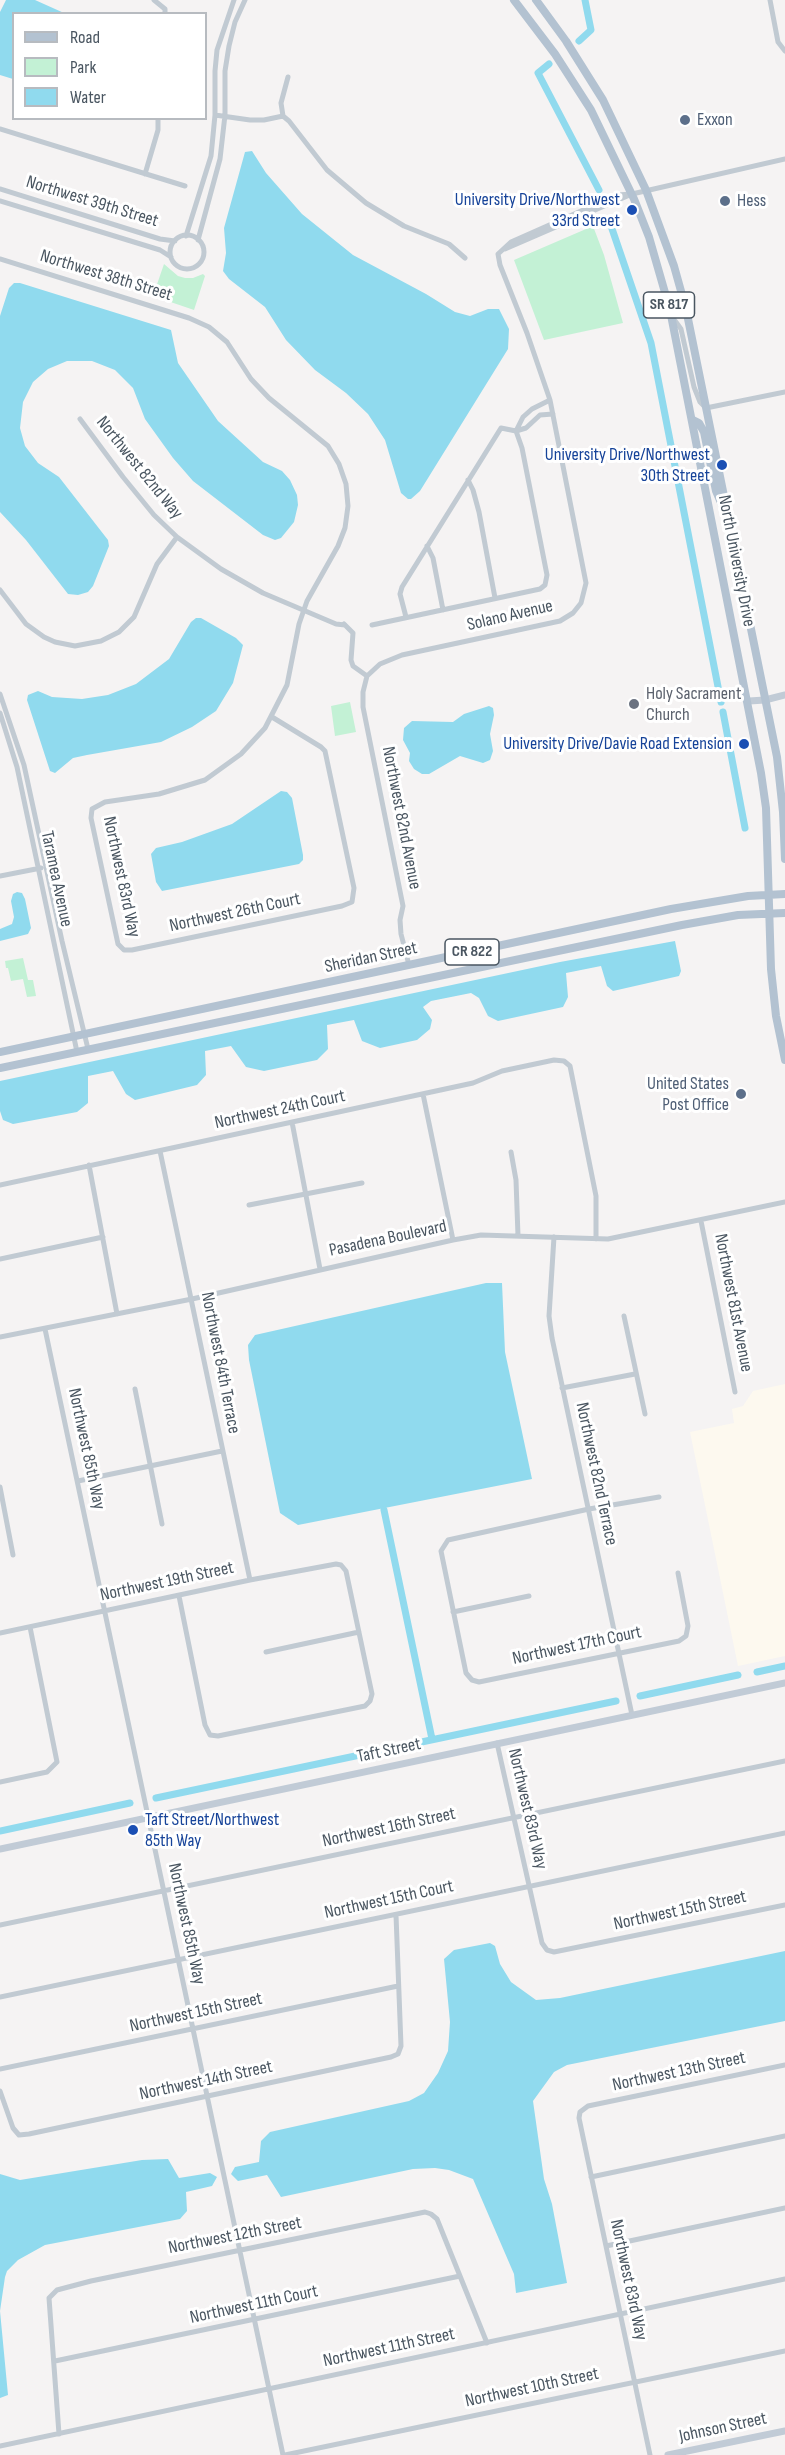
<!DOCTYPE html>
<style>
body{margin:0}
#map{position:relative;width:785px;height:2455px;overflow:hidden;background:#f5f3f3;font-family:"Sofia Sans Condensed",sans-serif}
canvas{display:block}
.legend{position:absolute;left:12px;top:12px;width:195px;height:108px;box-sizing:border-box;background:#fff;border:2px solid #b7bbc0;margin:0;padding:8px 10px;list-style:none;font-size:18px;color:#4a5661}
.legend li{display:flex;align-items:center;gap:12px;height:30px}
.legend b{width:30px;border:2px solid #b7bbc0}
</style>
<div id="map">
<canvas width="785" height="2455"></canvas>
<ul class="legend">
<li><b style="height:8px;background:#b3c2d1"></b>Road</li>
<li><b style="height:16px;background:#c3f1d5"></b>Park</li>
<li><b style="height:16px;background:#90daee"></b>Water</li>
</ul>
</div>
<script>
const ctx = document.querySelector('canvas').getContext('2d');
ctx.lineJoin = 'round';
function paint(path, color) {
  ctx.fillStyle = color;
  ctx.fill(path, 'evenodd');
}
function poly(rows) {
  const path = new Path2D();
  for (const r of rows) {
    if (r.length === 3) {
      path.moveTo(r[0] + r[2], r[1]);
      path.arc(r[0], r[1], r[2], 0, 2 * Math.PI);
      continue;
    }
    path.moveTo(r[0], r[1]);
    for (let i = 2; i < r.length; i += 2) path.lineTo(r[i], r[i + 1]);
  }
  return path;
}
function trace(path, color, width, dash) {
  ctx.strokeStyle = color;
  ctx.lineWidth = width;
  ctx.lineCap = dash ? 'butt' : 'round';
  ctx.setLineDash(dash || []);
  ctx.stroke(path);
}
function drawText(font, color, halo, rows, align = 'center') {
  ctx.font = font + ' "Sofia Sans Condensed",sans-serif';
  ctx.lineWidth = 6;
  ctx.setLineDash([]);
  ctx.textBaseline = 'middle';
  ctx.strokeStyle = halo;
  ctx.fillStyle = color;
  for (const [text, x, y, turn = 0] of rows) {
    ctx.save();
    ctx.translate(x, y);
    ctx.rotate((+turn || 0) * Math.PI / 180);
    ctx.textAlign = isNaN(turn) ? turn : align;
    if (halo) ctx.strokeText(text, 0, 0);
    ctx.fillText(text, 0, 0);
    ctx.restore();
  }
}
paint(poly([
 [785,1384,785,1656,738,1666,690,1432,734,1423,732,1409,743,1406,753,1391]
]), '#fdf9ef');
paint(poly([
 [593,226,604,255,623,323,544,340,514,260],
 [164,264,178,276,185,278,193,278,203,274,205,276,194,310,153,296],
 [350,702,356,732,335,736,331,706],
 [23,958,28,980,33,980,36,996,27,997,23,979,11,981,8,968,6,968,5,961]
]), '#c3f1d5');
paint(poly([
 [6,0,35,0,64,13,14,14,13,79,0,75,0,12],
 [252,151,266,173,302,214,353,255,426,294,455,312,470,316,488,309,499,309,509,329,508,349,420,491,411,499,408,499,401,493,385,440,368,414,346,393,315,370,286,340,265,307,229,279,223,271,226,253,224,228,245,152],
 [14,283,20,283,171,330,178,363,218,421,263,462,282,471,290,480,297,495,298,505,294,522,281,538,275,540,263,535,193,481,173,458,145,419,133,388,115,370,92,361,67,361,48,369,33,382,23,402,20,428,25,446,38,463,59,477,108,540,109,546,93,586,88,592,78,595,68,594,26,540,0,512,0,316,9,288],
 [196,618,201,618,236,638,243,645,233,683,216,711,192,727,161,742,87,755,73,758,55,773,50,771,27,700,28,695,38,691,52,697,82,699,108,695,136,684,169,659,191,622],
 [489,706,493,708,494,715,490,734,493,751,490,760,483,763,460,756,429,774,422,774,414,769,409,761,410,753,403,740,404,728,412,721,453,722,464,714],
 [281,791,287,792,292,798,303,855,303,860,299,864,162,891,156,882,151,854,156,848,182,842,232,824],
 [17,892,22,893,25,899,31,928,28,934,0,941,0,929,12,924,14,917,11,901,13,894],
 [675,941,681,971,679,976,613,991,607,986,601,966,566,973,568,997,563,1007,498,1021,488,1016,479,998,471,993,431,1001,423,1007,432,1020,430,1029,417,1040,380,1048,362,1041,354,1020,327,1025,328,1049,317,1060,264,1071,246,1067,231,1046,205,1051,206,1075,197,1085,135,1100,126,1094,113,1071,88,1076,88,1103,77,1112,13,1124,3,1120,0,1111,0,1081,560,962],
 [486,1283,502,1283,505,1352,532,1479,298,1525,280,1513,249,1360,248,1345,255,1335],
 [490,1943,495,1946,500,1964,511,1982,536,2000,560,1998,785,1951,785,2021,567,2065,554,2072,533,2101,544,2179,552,2204,567,2283,516,2293,514,2274,473,2179,449,2170,435,2168,413,2169,281,2197,267,2175,238,2181,231,2174,235,2167,259,2162,261,2141,270,2132,409,2101,424,2093,438,2073,448,2051,450,2022,444,1959,454,1950],
 [168,2159,179,2178,210,2173,217,2177,212,2186,186,2192,187,2211,180,2219,45,2245,18,2260,7,2271,5,2277,0,2311,8,2395,0,2398,0,2174,20,2180,142,2160]
]), '#90daee');
trace(poly([
 [579,41,591,30,585,0],
 [549,64,538,73,599,190],
 [609,220,651,343,721,702],
 [723,712,745,828],
 [384,1510,432,1739],
 [757,1672,785,1666],
 [640,1696,738,1675],
 [156,1798,616,1701],
 [0,1831,130,1803]
]), '#90daee', 7);
trace(poly([
 [154,0,165,9,165,14],
 [770,0,778,42,785,51],
 [215,115,250,120,264,120,283,116],
 [283,116,289,121,327,170,366,203,404,226,449,244,465,258],
 [283,116,281,103,288,77],
 [0,129,185,186],
 [145,174,158,130,158,118],
 [0,189,160,239,175,241],
 [0,201,160,250,171,257],
 [187,252,17],
 [186,236,211,156,215,115,215,71,217,50,234,0],
 [198,240,220,159,225,115,225,71,229,46,235,22,245,0],
 [505,249,632,194,785,159],
 [0,259,189,318,209,327,227,342,251,379,269,398,328,446,339,464,346,484,348,506,345,528,338,546,307,601,299,624,287,685,265,728,241,754,205,780,159,794,105,802,92,809,91,818,118,944,124,950,132,950,342,906,352,902,354,888,325,751,321,747,272,717],
 [673,318,681,329,694,387,700,402,706,408,785,392],
 [550,400,532,409,523,417,516,431,526,428,540,415,553,414],
 [80,419,123,477,154,515,177,537,221,569,263,593,336,624,345,625],
 [468,480,473,490,479,512,495,598],
 [427,546,433,558,443,610],
 [0,590,26,624,44,637,55,642,75,646,101,641,119,632,134,617,157,564,177,537],
 [344,624,353,633,351,660,353,666,367,676],
 [372,625,540,589,545,585,547,575,522,448,516,431,501,428,402,587,400,594,406,617],
 [367,676,380,664,402,655,560,621,573,613,581,603,586,583,550,400,527,333,500,265,498,254,511,242,617,195,632,194],
 [367,676,363,692,363,707,403,906,400,920,401,934,409,965],
 [0,694,24,765,62,941,88,1049],
 [0,713,17,767,77,1052],
 [0,876,41,868],
 [423,1094,453,1240],
 [292,1122,320,1269],
 [160,1151,250,1580],
 [511,1152,516,1180,518,1236],
 [89,1165,117,1314],
 [0,1185,473,1083,502,1071,554,1060,564,1061,570,1066,596,1196,596,1239],
 [249,1205,362,1183],
 [701,1221,735,1392],
 [554,1237,549,1316,552,1338,632,1715],
 [0,1259,103,1237],
 [624,1316,645,1414],
 [45,1329,283,2455],
 [0,1337,192,1299,453,1240,481,1235,608,1239,785,1202],
 [562,1388,635,1374],
 [135,1389,162,1524],
 [78,1481,222,1451],
 [0,1487,13,1555],
 [659,1497,589,1509,448,1540,441,1551,466,1673,472,1680,479,1682,679,1641,686,1636,688,1626,678,1573],
 [453,1612,529,1596],
 [0,1633,250,1580,336,1564,341,1565,346,1571,372,1694,370,1701,365,1706,218,1736,210,1735,205,1725,179,1596],
 [266,1652,359,1632],
 [497,1743,542,1943,547,1950,554,1952,785,1905],
 [0,1782,47,1772,57,1762,30,1627],
 [0,1925,785,1761],
 [0,1997,785,1833],
 [0,2069,398,1986],
 [0,2091,13,2128,19,2135,29,2134,391,2057,398,2054,401,2046,396,1915],
 [591,2177,785,2136],
 [606,2246,785,2208],
 [55,2361,460,2276],
 [59,2434,49,2298,57,2290,91,2281,425,2212,431,2214,437,2219,487,2343],
 [0,2446,785,2279],
 [285,2455,785,2351],
 [650,2455,579,2118,580,2112,588,2106,785,2065]
]), '#c1cad2', 5);
trace(poly([
 [749,701,765,700,785,695],
 [0,1849,785,1683],
 [668,2455,785,2431]
]), '#c1cbd6', 7);
trace(poly([
 [514,0,555,54,591,110,634,199,649,237,670,310,761,773,766,808,771,969,776,1016,785,1060],
 [536,0,566,41,603,100,646,190,674,266,686,309,777,757,783,812,785,859],
 [693,420,699,423,704,432,716,491,725,512],
 [0,1052,671,909,748,896,785,894],
 [0,1068,682,925,738,915,785,913]
]), '#b3c2d1', 8);
for (const [x, y, r, color] of [
 [685,120,6,"#5c6f8a"],
 [725,201,6,"#5c6f8a"],
 [632,210,6,"#1a4fb4"],
 [722,465,6,"#1a4fb4"],
 [634,704,6,"#6b7280"],
 [744,744,6,"#1a4fb4"],
 [741,1094,6,"#5c6f8a"],
 [133,1830,6,"#1a4fb4"]
]) {
  const dot = new Path2D();
  dot.arc(x, y, r, 0, 2 * Math.PI);
  ctx.fillStyle = color;
  ctx.fill(dot);
  trace(dot, '#fff', 2);
}
for (const [x, y, w] of [
 [669,305,51],
 [472,952,54]
]) {
  const box = new Path2D();
  box.roundRect(x - w / 2, y - 13, w, 26, 4.5);
  ctx.fillStyle = '#fff';
  ctx.fill(box);
  trace(box, '#4a5661', 1.5);
}
drawText('bold 16px', '#4a5661', null, [
 ["SR 817",669,305],
 ["CR 822",472,952]
]);
drawText('18px', '#4e5e75', '#fff', [
 ["Exxon",697,120],
 ["Hess",737,201],
 ["United States",729,1084,"right"],
 ["Post Office",729,1105,"right"]
], 'left');
drawText('18px', '#164399', '#fff', [
 ["University Drive/Northwest",620,200],
 ["33rd Street",620,221],
 ["University Drive/Northwest",710,455],
 ["30th Street",710,476],
 ["University Drive/Davie Road Extension",732,744],
 ["Taft Street/Northwest",145,1820,"left"],
 ["85th Way",145,1841,"left"]
], 'right');
drawText('18px', '#4a5661', '#fff', [
 ["Northwest 39th Street",92,202,17],
 ["Northwest 38th Street",106,276,17],
 ["Northwest 82nd Way",139,468,51],
 ["North University Drive",736,561,79],
 ["Solano Avenue",510,616,-13],
 ["Northwest 82nd Avenue",401,818,79],
 ["Northwest 83rd Way",121,877,78],
 ["Taramea Avenue",56,879,78],
 ["Northwest 26th Court",235,913,-12],
 ["Sheridan Street",371,958,-12],
 ["Northwest 24th Court",280,1110,-12],
 ["Pasadena Boulevard",388,1239,-12],
 ["Northwest 81st Avenue",733,1303,79],
 ["Northwest 84th Terrace",220,1363,79],
 ["Northwest 85th Way",86,1449,78],
 ["Northwest 82nd Terrace",596,1474,78],
 ["Northwest 19th Street",167,1582,-12],
 ["Northwest 17th Court",577,1646,-12],
 ["Taft Street",389,1751,-12],
 ["Northwest 83rd Way",527,1809,77],
 ["Northwest 16th Street",389,1828,-12],
 ["Northwest 15th Court",389,1900,-12],
 ["Northwest 15th Street",680,1911,-12],
 ["Northwest 85th Way",186,1924,78],
 ["Northwest 15th Street",196,2013,-12],
 ["Northwest 13th Street",679,2072,-12],
 ["Northwest 14th Street",206,2081,-12],
 ["Northwest 12th Street",235,2236,-11],
 ["Northwest 83rd Way",628,2280,78],
 ["Northwest 11th Court",254,2305,-12],
 ["Northwest 11th Street",389,2348,-12],
 ["Northwest 10th Street",532,2388,-12],
 ["Johnson Street",723,2428,-12]
]);
drawText('18px', '#5b616d', '#fff', [
 ["Holy Sacrament",646,694],
 ["Church",646,715]
], 'left');
</script>
